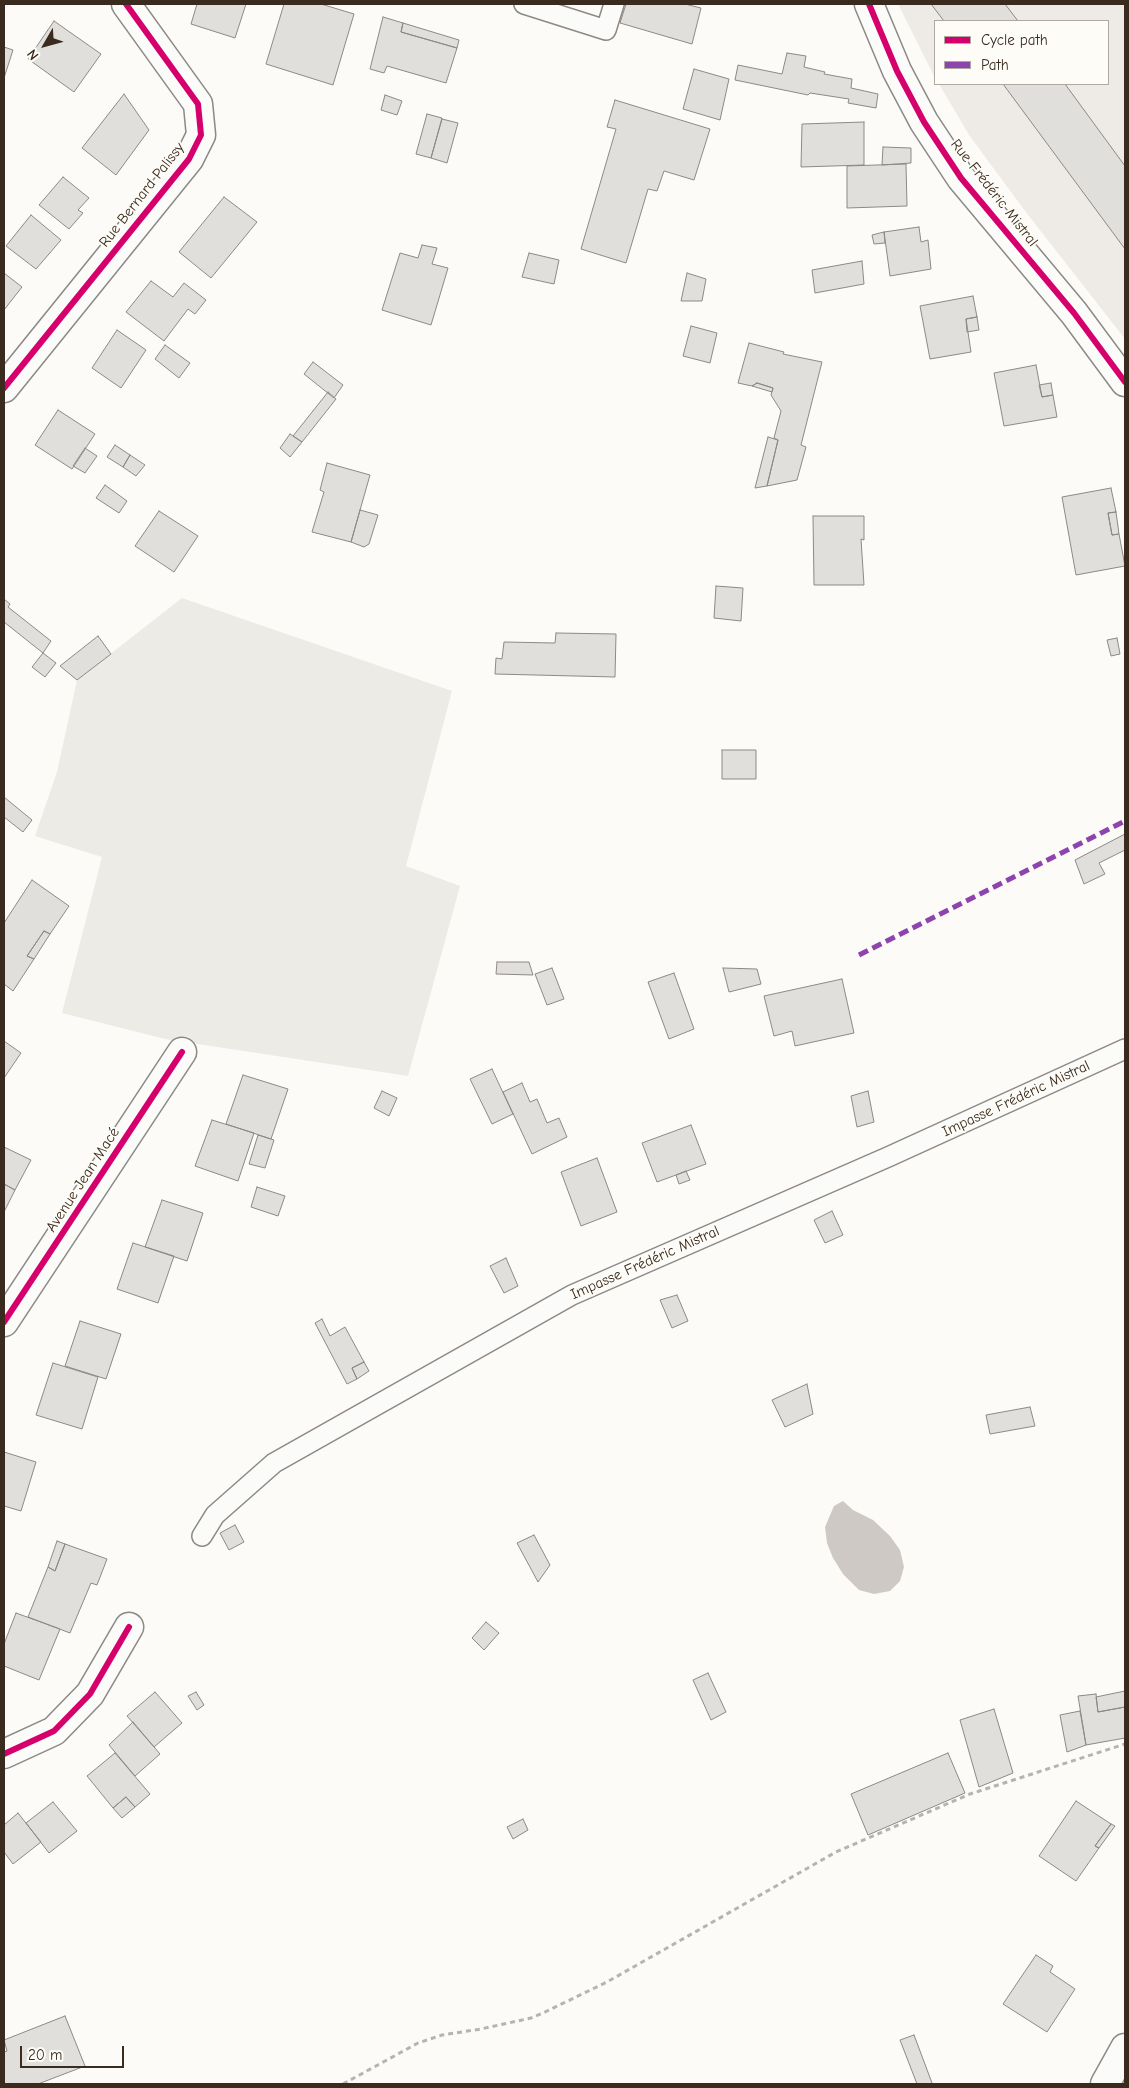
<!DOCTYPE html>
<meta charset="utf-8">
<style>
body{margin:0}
#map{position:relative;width:1129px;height:2088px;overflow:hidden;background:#fcfbf8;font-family:"Comic Neue",sans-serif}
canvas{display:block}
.frame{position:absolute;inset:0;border:5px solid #3b2a1e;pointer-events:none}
.legend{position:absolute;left:934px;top:20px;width:175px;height:65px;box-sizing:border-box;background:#fdfcf7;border:1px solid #afa8a0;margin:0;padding:6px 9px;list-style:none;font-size:15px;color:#3b2a1e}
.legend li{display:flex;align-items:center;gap:10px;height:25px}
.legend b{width:25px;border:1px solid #afa8a0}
.north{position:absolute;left:20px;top:20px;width:50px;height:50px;-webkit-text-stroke:4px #fdfcf7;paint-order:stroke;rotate:232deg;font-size:14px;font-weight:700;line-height:20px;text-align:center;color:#3b2a1e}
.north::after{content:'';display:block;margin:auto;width:18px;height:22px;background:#3b2a1e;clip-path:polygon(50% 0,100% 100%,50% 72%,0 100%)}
.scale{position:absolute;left:20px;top:2046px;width:104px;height:22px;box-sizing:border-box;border:2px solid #3b2a1e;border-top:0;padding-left:6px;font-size:15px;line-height:18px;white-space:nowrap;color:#3b2a1e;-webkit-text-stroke:4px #fdfcf7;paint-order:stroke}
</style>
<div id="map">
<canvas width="1129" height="2088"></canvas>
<div class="frame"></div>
<ul class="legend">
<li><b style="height:6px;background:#d6006c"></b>Cycle path</li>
<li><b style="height:6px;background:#8e44ad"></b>Path</li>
</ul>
<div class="north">N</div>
<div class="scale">20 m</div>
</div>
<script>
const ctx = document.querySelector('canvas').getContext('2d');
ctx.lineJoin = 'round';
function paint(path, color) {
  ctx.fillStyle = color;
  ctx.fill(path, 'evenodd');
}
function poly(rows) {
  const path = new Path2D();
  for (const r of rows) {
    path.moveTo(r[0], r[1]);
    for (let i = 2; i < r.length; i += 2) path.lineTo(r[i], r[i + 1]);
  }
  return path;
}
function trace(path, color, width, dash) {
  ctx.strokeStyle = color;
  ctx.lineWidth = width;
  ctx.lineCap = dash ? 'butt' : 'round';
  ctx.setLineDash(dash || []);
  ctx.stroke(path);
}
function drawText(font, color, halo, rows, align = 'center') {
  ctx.font = font + ' "Comic Neue",sans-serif';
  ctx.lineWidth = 4;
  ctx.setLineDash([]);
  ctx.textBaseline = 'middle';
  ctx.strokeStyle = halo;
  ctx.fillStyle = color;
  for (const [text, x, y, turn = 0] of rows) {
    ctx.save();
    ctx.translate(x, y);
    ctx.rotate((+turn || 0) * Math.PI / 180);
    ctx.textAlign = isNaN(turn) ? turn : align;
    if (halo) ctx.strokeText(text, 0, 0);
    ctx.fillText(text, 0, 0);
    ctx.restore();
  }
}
paint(poly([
 [898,4,1125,4,1125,339,1025,211,969,135,939,84,1108,84,1108,21,935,21,935,78]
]), '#eeebe7');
paint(poly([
 [182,598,452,691,406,866,460,886,408,1076,165,1039,62,1013,102,857,35,836,57,772,77,680]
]), '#edebe6');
paint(poly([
 [843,1501,853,1510,873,1520,890,1536,900,1550,904,1567,900,1581,890,1591,874,1594,859,1590,843,1574,833,1558,827,1543,825,1527,834,1506]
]), '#cec9c4');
const building = poly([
 [197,4,246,4,235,38,191,24,197,4],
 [284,4,321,4,354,14,333,85,266,64,284,4],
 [626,4,685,4,701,8,692,44,620,23,626,4],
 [931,4,1005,4,1018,21,944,21,931,4],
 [383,17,403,23,401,32,457,48,446,83,387,66,384,73,370,69,383,17],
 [54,21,101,54,74,92,28,59,54,21],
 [403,23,459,40,457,48,401,32,403,23],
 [4,47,13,50,4,78,4,47],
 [787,53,806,56,804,67,825,72,824,74,852,79,851,88,878,94,876,108,848,103,849,99,810,93,808,95,735,80,738,65,782,74,787,53],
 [694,69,729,79,720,120,683,109,694,69],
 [1003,84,1065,84,1125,166,1125,249,1003,84],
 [124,94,149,130,116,175,82,148,124,94],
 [385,95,402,101,397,115,381,110,385,95],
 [615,100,710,129,694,180,664,171,657,191,648,189,626,263,581,249,616,129,607,127,615,100],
 [427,114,442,118,431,158,416,154,427,114],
 [442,119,458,123,447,163,431,158,442,119],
 [864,122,864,165,801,167,802,124,864,122],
 [883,147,911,148,911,163,882,165,883,147],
 [906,164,907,206,847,208,847,166,906,164],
 [63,177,89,198,78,210,83,213,69,229,39,205,63,177],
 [224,197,257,222,211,278,179,252,224,197],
 [31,215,61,240,36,269,6,246,31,215],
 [919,227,921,242,928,240,931,269,890,276,884,232,919,227],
 [884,232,885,243,874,244,872,235,884,232],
 [422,245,437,248,432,264,448,268,431,325,382,310,400,253,418,258,422,245],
 [529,253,559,260,554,284,522,277,529,253],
 [862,261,864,284,815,293,812,270,862,261],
 [4,273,22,287,4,310,4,273],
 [687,273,706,279,702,301,681,301,687,273],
 [151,281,173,297,184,283,206,300,195,314,188,309,164,341,126,312,151,281],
 [973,296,977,317,966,319,971,352,930,359,920,306,973,296],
 [977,317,979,330,967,332,966,319,977,317],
 [691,326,717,333,710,363,683,356,691,326],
 [117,330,146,350,121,388,92,368,117,330],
 [749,343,784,352,783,354,822,362,801,445,806,447,797,480,767,486,778,440,774,438,781,411,771,395,773,388,757,383,752,386,738,383,749,343],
 [165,345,190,363,179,378,155,359,165,345],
 [313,362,343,385,334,398,304,374,313,362],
 [1036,365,1042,397,1053,395,1057,417,1004,426,994,373,1036,365],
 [757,383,773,388,772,392,752,386,757,383],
 [1051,383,1053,395,1042,397,1039,385,1051,383],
 [328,392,336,399,302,442,293,436,328,392],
 [58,410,95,434,72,469,35,445,58,410],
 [290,434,302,442,290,457,280,448,290,434],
 [768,437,778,440,767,486,755,488,768,437],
 [115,445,130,455,123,467,107,457,115,445],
 [85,448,97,456,85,473,73,466,85,448],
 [130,455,145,465,136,476,123,467,130,455],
 [327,463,370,475,351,542,312,532,324,492,320,490,327,463],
 [105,485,127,501,119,513,96,498,105,485],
 [1111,488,1116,512,1108,513,1112,535,1119,534,1125,566,1076,575,1062,497,1111,488],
 [360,510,378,515,369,544,364,547,351,542,360,510],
 [159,511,198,536,174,572,135,546,159,511],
 [1116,512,1119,534,1112,535,1108,513,1116,512],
 [813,516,864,516,864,540,861,539,864,585,814,585,813,516],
 [716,586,743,588,741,621,714,618,716,586],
 [4,599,10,604,8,607,51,641,43,653,4,622,4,599],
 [556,633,616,634,615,677,495,674,496,658,502,659,504,642,555,643,556,633],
 [98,636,111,654,77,680,60,666,98,636],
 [1117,638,1120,654,1111,656,1107,640,1117,638],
 [43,653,56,663,45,677,32,667,43,653],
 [722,750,756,750,756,779,722,779,722,750],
 [4,797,32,820,23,832,4,817,4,797],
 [1125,834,1125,850,1099,863,1105,874,1084,884,1075,860,1125,834],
 [32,880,69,906,50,934,44,931,27,956,34,959,13,991,4,984,4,923,32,880],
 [44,931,50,934,34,959,27,956,44,931],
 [497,962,529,962,533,975,496,974,497,962],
 [552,968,564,999,547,1005,535,974,552,968],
 [723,968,757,969,761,984,729,992,723,968],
 [674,973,694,1029,669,1039,648,982,674,973],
 [842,979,854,1033,795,1046,792,1031,774,1036,764,996,842,979],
 [4,1041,21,1053,4,1078,4,1041],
 [492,1069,513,1114,492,1124,470,1079,492,1069],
 [243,1075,288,1089,271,1139,226,1124,243,1075],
 [522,1083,530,1102,537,1099,547,1123,559,1118,567,1137,532,1154,503,1092,522,1083],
 [382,1091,397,1098,389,1116,374,1108,382,1091],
 [868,1091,874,1122,857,1127,851,1096,868,1091],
 [212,1120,254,1133,238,1181,195,1166,212,1120],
 [691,1125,706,1164,657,1182,642,1143,691,1125],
 [258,1135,274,1140,265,1168,249,1164,258,1135],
 [4,1147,31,1160,15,1190,4,1184,4,1147],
 [597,1158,617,1212,581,1226,561,1172,597,1158],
 [686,1171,690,1180,679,1184,676,1175,686,1171],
 [4,1184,15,1190,4,1212,4,1184],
 [257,1187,285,1196,278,1216,251,1207,257,1187],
 [162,1200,203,1213,187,1261,145,1247,162,1200],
 [832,1211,843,1235,825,1243,814,1220,832,1211],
 [133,1243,174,1256,158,1303,117,1289,133,1243],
 [506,1258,518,1286,504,1293,490,1266,506,1258],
 [677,1295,688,1321,672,1328,660,1300,677,1295],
 [322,1319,330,1336,345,1327,364,1362,352,1368,357,1379,347,1384,315,1323,322,1319],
 [80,1321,121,1334,106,1379,65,1366,80,1321],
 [364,1362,369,1371,357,1379,352,1368,364,1362],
 [53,1363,98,1377,82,1429,36,1415,53,1363],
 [807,1384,813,1414,785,1427,772,1400,807,1384],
 [1030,1407,1035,1426,990,1434,986,1415,1030,1407],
 [4,1452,36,1462,21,1511,4,1506,4,1452],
 [235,1525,244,1542,229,1550,220,1533,235,1525],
 [534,1535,550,1565,538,1582,517,1543,534,1535],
 [57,1541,65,1544,55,1571,48,1567,57,1541],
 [65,1544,107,1559,97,1585,91,1583,70,1633,28,1617,48,1567,55,1571,65,1544],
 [16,1613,60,1629,39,1680,4,1666,4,1644,16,1613],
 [486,1622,499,1633,484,1650,472,1638,486,1622],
 [708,1673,726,1712,711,1720,693,1680,708,1673],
 [1125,1691,1125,1707,1098,1712,1096,1697,1125,1691],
 [155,1692,182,1723,154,1747,127,1716,155,1692],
 [196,1692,204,1705,197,1710,188,1696,196,1692],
 [1096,1694,1098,1712,1125,1707,1125,1738,1086,1745,1078,1696,1096,1694],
 [994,1709,1013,1773,979,1787,960,1720,994,1709],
 [1080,1711,1086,1745,1067,1752,1060,1715,1080,1711],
 [133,1722,160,1754,135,1776,109,1745,133,1722],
 [115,1753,150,1794,135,1807,126,1797,113,1808,87,1776,115,1753],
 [948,1753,965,1793,868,1835,851,1794,948,1753],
 [126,1797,135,1807,122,1818,113,1808,126,1797],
 [1076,1801,1111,1824,1095,1846,1099,1848,1076,1881,1039,1856,1076,1801],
 [53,1802,77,1831,49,1853,26,1823,53,1802],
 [18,1813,41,1842,13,1864,4,1852,4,1825,18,1813],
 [523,1819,528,1830,513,1839,507,1827,523,1819],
 [1111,1824,1115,1826,1099,1848,1095,1846,1111,1824],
 [1036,1955,1053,1966,1050,1972,1075,1989,1047,2032,1003,2004,1036,1955],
 [65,2016,85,2066,38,2084,4,2084,4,2052,7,2051,4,2040,65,2016],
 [914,2035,932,2083,929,2084,917,2084,900,2040,914,2035]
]);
paint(building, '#e0dfdc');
trace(building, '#8d8985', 1);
const service = poly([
 [524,4,606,30,614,4],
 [202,1536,215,1515,274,1463,572,1295,888,1157,1125,1049]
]);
const minor = poly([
 [869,4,897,71,924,122,961,178,1074,313,1125,382],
 [4,388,189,159,201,135,198,104,126,4],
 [4,1322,182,1052],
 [4,1754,54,1731,90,1694,129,1627],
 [1105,2084,1125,2048]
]);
trace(service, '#8d8985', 22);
trace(minor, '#8d8985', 31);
trace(poly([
 [343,2084,418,2043,442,2035,481,2029,531,2018,545,2012,607,1982,836,1852,970,1794,1125,1744]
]), '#b6b4b1', 3, [5, 4]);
trace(service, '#fbfbf9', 19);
trace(minor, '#fbfbf9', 28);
trace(poly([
 [859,955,1125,821]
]), '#8e44ad', 5, [10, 5]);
trace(poly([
 [869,4,897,71,924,122,961,178,1074,313,1125,382],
 [4,388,189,159,201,135,198,104,126,4],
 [4,1322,182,1052],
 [4,1754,54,1731,90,1694,129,1627]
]), '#d6006c', 6);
drawText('15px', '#3b2a1e', '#fdfcf7', [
 ["Rue Frédéric Mistral",994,193,52],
 ["Rue Bernard Palissy",142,195,-52],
 ["Impasse Frédéric Mistral",1016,1099,-25],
 ["Avenue Jean Macé",83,1180,-57],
 ["Impasse Frédéric Mistral",645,1263,-24]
]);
</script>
